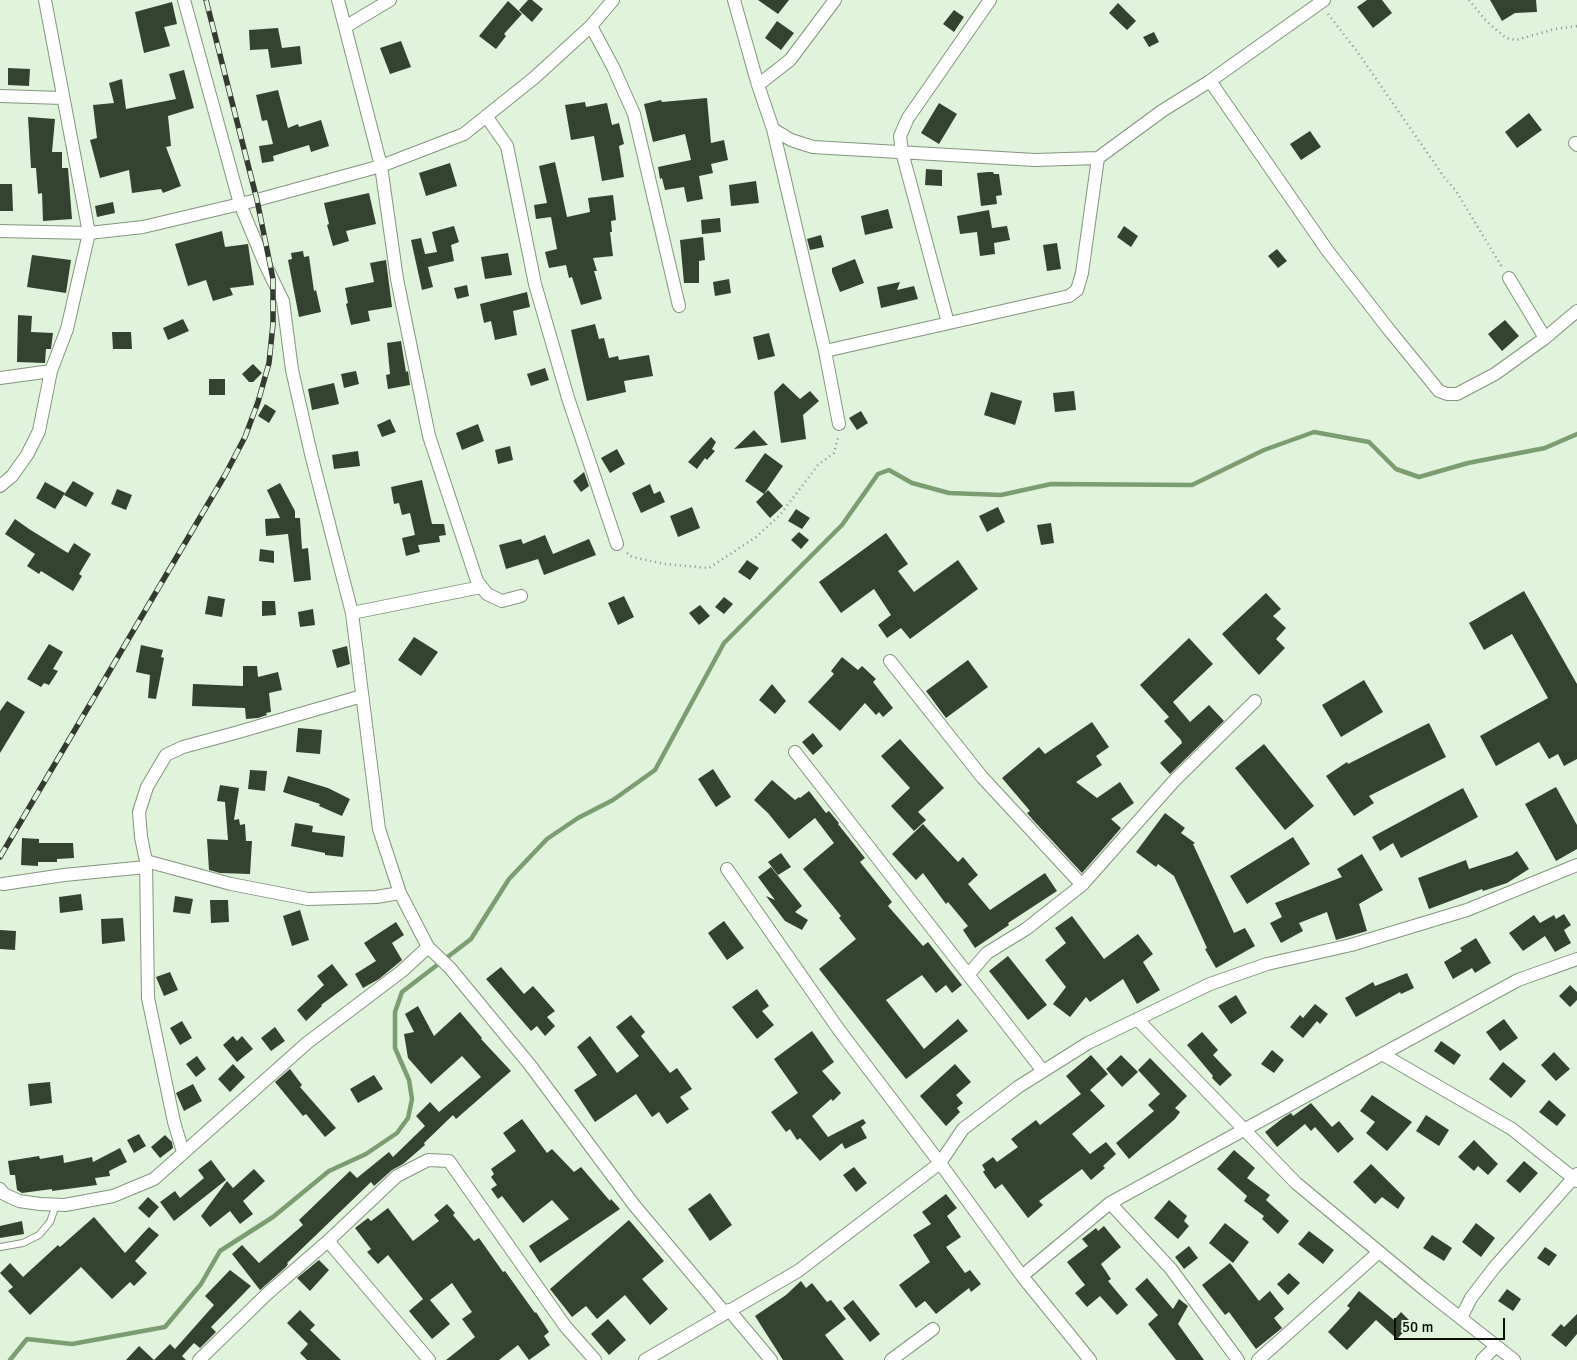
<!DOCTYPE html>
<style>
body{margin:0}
#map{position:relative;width:1577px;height:1360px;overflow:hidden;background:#e0f3db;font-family:Signika,sans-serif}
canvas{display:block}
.scale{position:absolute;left:1394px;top:1318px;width:111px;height:22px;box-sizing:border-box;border:2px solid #0a1008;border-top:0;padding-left:6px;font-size:15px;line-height:18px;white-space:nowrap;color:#0a1008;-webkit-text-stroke:4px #e0f3db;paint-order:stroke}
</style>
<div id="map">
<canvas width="1577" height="1360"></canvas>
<div class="scale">50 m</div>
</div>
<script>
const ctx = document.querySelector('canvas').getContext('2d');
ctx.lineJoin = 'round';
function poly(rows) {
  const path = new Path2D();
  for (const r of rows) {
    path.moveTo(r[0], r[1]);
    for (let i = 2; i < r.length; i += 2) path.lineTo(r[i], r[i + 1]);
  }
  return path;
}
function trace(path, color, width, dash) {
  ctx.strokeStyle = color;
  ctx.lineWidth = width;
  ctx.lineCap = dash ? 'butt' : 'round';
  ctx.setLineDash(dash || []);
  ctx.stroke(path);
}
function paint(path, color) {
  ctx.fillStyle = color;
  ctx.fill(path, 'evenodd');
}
trace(poly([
 [10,1360,27,1339,72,1344,165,1327,201,1284,220,1251,273,1217,329,1171,366,1154,397,1133,408,1118,412,1099,409,1080,395,1048,395,1012,402,992,471,939,509,879,547,839,578,818,613,800,655,770,724,643,842,525,878,474,889,470,912,483,949,493,1001,495,1051,484,1192,485,1264,450,1314,432,1369,442,1396,469,1419,477,1468,463,1545,448,1577,434]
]), '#7b9e70', 4.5);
paint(poly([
 [528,0,532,0,543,9,532,22,519,10],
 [758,0,789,0,778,14],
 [1367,0,1382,0,1392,13,1373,28,1357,7],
 [1490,0,1536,0,1537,12,1515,13,1502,21],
 [508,1,522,14,504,34,506,36,496,49,479,36],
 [172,2,177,24,164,27,170,46,144,53,135,12],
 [1118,3,1136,21,1127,30,1109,13],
 [954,10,964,17,954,32,943,24],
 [777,21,794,33,781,50,765,38],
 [278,28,282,48,300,46,302,64,271,68,268,49,250,50,249,30],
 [1154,32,1159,42,1149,47,1143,37],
 [401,41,411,67,390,74,380,48],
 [8,68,30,69,29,86,8,85],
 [184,70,194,108,168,116,171,146,166,147,181,186,163,193,161,189,132,193,129,170,100,178,90,140,97,138,93,105,114,103,109,83,122,79,126,109,176,99,169,74],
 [278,90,288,128,298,124,299,127,321,120,329,146,311,152,309,145,273,156,274,161,262,163,259,146,273,144,267,120,262,121,256,95],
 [707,98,711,143,724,140,728,160,711,164,713,173,699,176,703,199,687,202,684,187,665,190,662,178,660,179,658,167,691,160,685,134,653,142,644,104,661,100,662,102],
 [585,102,586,107,607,103,612,125,619,123,624,144,619,146,624,177,602,181,594,136,571,140,565,105],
 [939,103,957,114,939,144,921,133],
 [1529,113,1542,130,1517,148,1505,132],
 [28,117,55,119,52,152,62,152,62,168,68,168,72,219,43,221,42,193,38,194,36,168,31,168],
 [1310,131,1321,147,1301,160,1290,144],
 [555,162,567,217,590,212,588,198,613,195,616,220,611,221,612,232,610,232,613,256,593,258,597,271,594,271,602,299,581,305,572,277,569,278,566,265,549,268,545,252,557,249,551,217,536,219,534,205,547,203,539,166],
 [450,163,457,186,426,196,419,173],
 [926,169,942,170,942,186,925,185],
 [988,172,993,172,994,174,999,174,1002,195,996,196,997,204,981,206,977,173],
 [756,181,759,203,731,206,729,185],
 [0,184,12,184,13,211,0,211],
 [369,193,376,224,346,231,349,241,333,246,327,225,329,224,324,203],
 [113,202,115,213,97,217,95,206],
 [888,209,893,228,865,235,861,216],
 [989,210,992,228,1007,226,1010,240,994,243,995,254,980,256,977,232,960,234,957,216],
 [720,218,721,232,702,234,701,220],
 [454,226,459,242,451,245,454,261,428,267,433,287,422,290,411,240,421,238,425,254,437,252,432,232],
 [1124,226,1138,236,1131,247,1117,237],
 [222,231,225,247,248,244,254,285,230,288,233,295,213,301,206,280,188,286,175,244],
 [821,235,824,247,810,250,807,239],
 [703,237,705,260,699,261,699,283,684,283,680,240],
 [1057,243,1061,269,1047,271,1043,245],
 [1277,249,1287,261,1278,268,1268,256],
 [303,251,304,257,309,256,314,291,316,290,321,312,299,317,288,260,292,259,291,253],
 [508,253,512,275,485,279,481,257],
 [32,255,71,260,66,293,27,287],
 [855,259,864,283,840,292,832,272,832,268],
 [386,260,392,307,368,311,370,321,351,325,346,304,348,303,345,288,374,282,370,263],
 [729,279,731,293,715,296,713,282],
 [900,282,897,290,914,286,918,299,881,308,877,287],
 [467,285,469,296,457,299,454,288],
 [527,292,530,307,513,311,517,335,495,340,491,321,484,323,480,304],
 [18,315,32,316,31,332,53,333,51,349,46,349,45,363,17,362],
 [183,319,189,331,168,340,163,328],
 [1505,320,1519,336,1502,351,1488,334],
 [595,324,599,339,604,338,609,358,618,356,619,360,649,355,653,376,624,381,626,392,587,401,571,330],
 [112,332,131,332,132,349,113,349],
 [769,333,775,356,758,360,753,337],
 [401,341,406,372,408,371,410,385,388,389,386,375,390,374,387,343],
 [253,364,262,373,253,382,249,382,242,374],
 [545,368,549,380,531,386,527,374],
 [356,371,359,384,344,388,341,374],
 [209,379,225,379,225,395,209,395],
 [334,383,339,404,312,410,308,389],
 [783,383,800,399,810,391,819,401,803,415,806,439,781,443,774,392],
 [1074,391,1076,410,1055,412,1053,393],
 [991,392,1022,401,1015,425,984,415],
 [265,404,276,411,269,423,258,416],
 [861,411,868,423,857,430,849,418],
 [390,419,396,432,382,437,377,425],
 [478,424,484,441,462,450,456,433],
 [754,430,768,445,734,449],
 [711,437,716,442,712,449,715,451,707,460,705,458,697,469,688,462],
 [510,446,513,460,498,464,495,450],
 [617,449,625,464,610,473,601,458],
 [358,451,360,466,334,469,332,455],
 [765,453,783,466,764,494,745,481],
 [584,472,589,486,581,492,573,481],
 [422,480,432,524,444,524,446,535,439,536,440,542,418,545,420,552,406,556,402,538,415,535,410,513,402,515,399,503,394,504,391,487],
 [73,481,94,493,86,507,64,495],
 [45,482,65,493,55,509,36,498],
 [280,483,295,511,295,518,300,518,302,549,308,548,311,580,294,582,288,534,266,536,265,519,280,518,267,490],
 [650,484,654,494,660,491,665,502,641,513,632,493],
 [117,489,132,495,126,510,111,504],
 [768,490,783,506,770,518,756,502],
 [692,507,700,528,678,537,670,516],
 [998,507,1005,522,987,532,979,516],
 [796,509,810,518,802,529,788,521],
 [15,519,29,529,68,553,74,543,91,554,79,574,82,576,73,591,41,571,39,574,27,566,35,554,5,534],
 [1051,523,1054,543,1041,545,1037,525],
 [799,532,809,540,801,549,791,540],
 [886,533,908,564,898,571,914,592,958,560,978,589,910,639,901,628,887,638,878,625,891,615,874,589,841,613,819,582],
 [545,535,553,554,589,539,596,555,544,575,538,559,506,569,499,545,521,539,523,544],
 [260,549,274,551,274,563,259,561],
 [747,560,759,568,750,580,738,572],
 [1524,591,1577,684,1577,759,1564,766,1558,754,1549,759,1539,742,1496,766,1480,736,1548,698,1512,634,1484,650,1469,623],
 [1266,593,1281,609,1273,616,1286,628,1276,639,1285,648,1259,675,1222,634],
 [208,596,225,599,222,617,205,614],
 [624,596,634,617,618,625,608,603],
 [724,597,733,604,724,614,715,607],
 [262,601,275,601,276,615,262,616],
 [700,605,710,616,699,625,689,613],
 [313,609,315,625,300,627,298,612],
 [414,637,438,652,421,676,398,660],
 [1189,638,1213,664,1173,702,1190,722,1209,705,1224,721,1170,774,1160,763,1182,743,1181,740,1164,721,1169,717,1140,685],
 [49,644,63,652,53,669,58,671,49,685,44,683,41,687,27,679],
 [141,645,163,650,161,657,164,658,156,699,148,698,150,675,136,672],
 [347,646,350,664,337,668,332,650],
 [842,657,858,670,862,666,876,679,873,682,893,708,883,717,879,712,876,715,865,703,840,731,808,702,834,674,831,671],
 [968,660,988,687,946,718,926,691],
 [243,666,257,666,258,677,278,672,282,690,269,693,271,712,266,713,267,715,258,718,246,719,245,708,192,706,193,684,243,686],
 [1364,680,1383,712,1341,737,1322,705],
 [772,684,786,701,775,714,759,700],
 [7,701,25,712,0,753,0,711],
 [1092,722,1109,747,1096,756,1102,765,1076,782,1097,798,1120,782,1134,803,1111,819,1121,828,1082,873,1033,820,1027,813,1030,811,1002,778,1039,747,1045,754],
 [1429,723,1446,757,1369,796,1374,803,1354,816,1326,776,1347,762,1348,764],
 [298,728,322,730,320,754,296,752],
 [813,733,823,746,813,755,802,742],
 [900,739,944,788,918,812,926,820,914,831,891,806,910,788,881,756],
 [1264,744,1314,806,1285,830,1235,768],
 [713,769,731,797,716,807,698,779],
 [250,770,267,771,265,791,248,789],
 [288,776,328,788,350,799,342,816,319,806,320,804,283,792],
 [772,780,795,800,799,797,800,798,809,791,826,813,829,811,839,823,838,824,865,858,860,862,892,902,888,906,923,946,928,942,962,985,952,993,946,985,936,993,922,975,886,1000,924,1049,958,1019,968,1031,906,1079,819,969,856,939,839,918,841,916,803,869,834,843,815,818,789,839,768,813,754,800],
 [220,785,239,788,234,820,239,819,240,825,245,824,246,841,252,841,250,874,220,873,209,870,207,839,228,840,225,802,217,801],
 [1556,787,1577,825,1577,849,1556,861,1525,804],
 [1463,788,1478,817,1401,858,1393,843,1380,851,1372,837],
 [1165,813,1185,828,1181,833,1195,843,1193,844,1234,933,1245,928,1255,946,1216,968,1205,949,1207,948,1174,876,1158,864,1156,867,1136,852],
 [295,823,313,826,312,832,345,836,343,857,325,855,325,853,291,846],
 [923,824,958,862,963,857,978,875,968,884,990,910,1045,873,1057,891,1008,923,1009,925,975,948,963,930,968,926,948,902,946,904,923,873,916,880,892,854],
 [1293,837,1310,864,1247,904,1230,876],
 [22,838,39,839,39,843,73,843,74,858,57,859,57,862,38,862,38,866,21,865],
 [1517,851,1529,869,1507,883,1483,891,1482,889,1429,909,1418,878,1466,860,1469,869,1512,855],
 [781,853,791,867,778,875,768,862],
 [1362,854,1383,890,1359,904,1367,931,1336,940,1327,912,1299,923,1303,931,1281,943,1270,923,1282,917,1275,903,1342,877,1337,869],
 [771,867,802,906,795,912,808,920,802,930,785,921,766,896,775,900,758,877],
 [81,894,83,910,60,913,59,897],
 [175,896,193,899,190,914,173,912],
 [210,900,228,900,229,922,211,923],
 [300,910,309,940,292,946,283,916],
 [1564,914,1571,925,1564,930,1571,943,1555,952,1545,936,1523,951,1509,933,1534,915,1540,923,1554,915,1556,919],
 [1072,916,1104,959,1138,934,1153,954,1143,962,1160,990,1137,1004,1123,979,1090,1002,1086,997,1070,1017,1053,1004,1066,987,1045,960,1066,943,1055,928],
 [123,918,125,941,102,944,101,919],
 [724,921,744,948,727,960,708,933],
 [396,922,404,935,392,943,402,960,379,979,363,988,355,974,376,961,364,943],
 [0,930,16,931,15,950,0,949],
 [1476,938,1491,963,1475,973,1472,968,1453,979,1444,962,1462,951,1460,948],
 [1008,956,1047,1005,1028,1020,989,971],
 [332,964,348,985,321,1005,322,1006,306,1021,297,1010,324,985,317,976],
 [501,967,524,994,533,986,555,1011,547,1017,555,1026,545,1036,537,1026,531,1031,486,979],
 [170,972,178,990,164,996,156,977],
 [1407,973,1414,988,1401,994,1400,992,1356,1017,1345,998,1373,982,1375,986],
 [1570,985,1577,992,1577,1000,1570,1007,1559,996],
 [757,989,769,1006,762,1011,774,1025,757,1039,732,1007],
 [1236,995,1247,1013,1231,1024,1218,1006],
 [1315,1004,1328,1014,1320,1024,1317,1021,1303,1038,1290,1027,1300,1015,1303,1018],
 [418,1006,434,1036,460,1012,482,1038,481,1039,511,1071,456,1119,453,1115,424,1143,425,1145,403,1164,392,1170,374,1186,371,1182,287,1263,288,1264,286,1267,260,1290,232,1254,242,1245,259,1263,303,1225,299,1220,350,1171,357,1178,389,1152,393,1157,425,1126,416,1116,430,1102,439,1112,481,1077,462,1056,431,1084,408,1058,404,1034,414,1032,405,1014],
 [631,1015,645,1032,641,1036,670,1073,677,1068,692,1089,680,1097,689,1109,667,1124,659,1112,652,1117,636,1094,595,1122,574,1090,597,1075,577,1047,590,1036,617,1073,639,1056,616,1027],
 [1504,1019,1518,1038,1500,1051,1486,1032],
 [182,1021,192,1038,180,1045,170,1028],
 [275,1027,285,1041,271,1051,261,1038],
 [812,1031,834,1062,822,1071,841,1093,833,1101,831,1099,812,1116,828,1137,863,1119,866,1123,861,1127,867,1138,845,1149,842,1143,820,1161,800,1138,797,1140,790,1129,786,1132,771,1112,798,1093,774,1059],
 [1202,1032,1218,1050,1213,1055,1232,1075,1220,1086,1212,1078,1213,1076,1187,1045],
 [233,1036,237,1041,242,1036,253,1049,237,1062,223,1045],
 [1441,1041,1461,1055,1454,1065,1434,1051],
 [1272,1050,1284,1060,1274,1073,1261,1064],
 [1554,1052,1570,1069,1556,1081,1541,1065],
 [1091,1055,1108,1074,1090,1090,1105,1106,1072,1134,1090,1154,1106,1142,1116,1154,1103,1166,1105,1168,1091,1180,1082,1169,1039,1201,1043,1205,1028,1218,1002,1184,995,1189,983,1172,985,1170,982,1165,993,1157,997,1162,1018,1147,1011,1139,1036,1120,1040,1125,1081,1094,1066,1076],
 [1121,1055,1138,1072,1122,1087,1106,1069],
 [197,1056,206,1069,196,1077,186,1064],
 [1150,1058,1187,1096,1175,1108,1180,1112,1175,1119,1129,1159,1116,1143,1154,1111,1148,1105,1160,1094,1138,1070],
 [1503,1062,1526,1081,1511,1098,1489,1079],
 [233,1064,245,1077,230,1092,218,1079],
 [955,1064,971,1082,956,1095,963,1103,957,1108,960,1112,946,1126,920,1096],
 [290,1069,302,1085,300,1087,336,1128,325,1137,306,1114,303,1116,275,1082],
 [374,1075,383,1089,358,1103,350,1089],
 [50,1082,52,1103,30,1106,28,1084],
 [193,1084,202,1101,184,1111,176,1093],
 [1372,1095,1412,1122,1387,1151,1366,1133,1375,1122,1360,1111],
 [1549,1100,1566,1115,1557,1126,1539,1112],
 [1311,1103,1332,1127,1339,1121,1354,1139,1338,1153,1315,1127,1311,1131,1305,1124,1277,1147,1265,1132,1283,1118,1291,1113,1293,1116],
 [1426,1115,1449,1130,1439,1146,1416,1131],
 [522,1119,547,1153,552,1149,574,1172,581,1167,610,1201,611,1199,620,1209,540,1263,529,1246,569,1219,552,1200,523,1223,502,1196,498,1199,491,1189,497,1185,491,1177,494,1174,491,1169,516,1151,503,1133],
 [139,1134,146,1146,134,1153,127,1140],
 [165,1135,172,1142,173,1148,160,1158,151,1147],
 [1474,1140,1498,1164,1488,1175,1478,1166,1474,1171,1458,1157],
 [120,1148,127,1162,109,1171,110,1176,95,1178,97,1185,52,1191,52,1189,22,1193,17,1190,15,1175,10,1175,8,1161,39,1156,40,1159,63,1155,64,1163,92,1157,93,1162],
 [1234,1150,1255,1168,1247,1178,1270,1195,1266,1200,1289,1221,1278,1234,1262,1219,1264,1216,1244,1201,1247,1196,1217,1169],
 [211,1160,226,1180,174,1221,160,1202,175,1191,180,1198,204,1178,198,1170],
 [1524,1161,1538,1173,1520,1193,1506,1181],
 [1371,1164,1405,1198,1398,1209,1382,1197,1375,1204,1353,1182],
 [854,1167,867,1183,856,1192,843,1175],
 [254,1169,265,1181,243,1201,253,1214,240,1224,230,1211,210,1227,201,1216,227,1181,233,1188],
 [710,1193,732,1225,710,1241,688,1209],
 [946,1194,957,1208,947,1216,961,1237,946,1247,965,1273,970,1270,981,1284,971,1292,969,1288,936,1314,925,1301,916,1308,899,1285,930,1262,913,1235,931,1224,922,1212],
 [148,1197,159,1207,149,1218,138,1208],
 [1169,1200,1187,1216,1184,1221,1189,1226,1178,1239,1154,1218],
 [447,1204,455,1213,453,1215,474,1241,479,1238,503,1272,505,1271,535,1313,536,1312,549,1332,544,1336,550,1345,529,1360,518,1345,499,1360,446,1360,475,1337,462,1319,472,1312,452,1283,430,1300,450,1324,432,1339,409,1311,423,1299,388,1255,378,1264,367,1252,371,1249,355,1228,368,1218,371,1221,388,1208,413,1241,439,1221,434,1215],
 [94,1217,125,1253,149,1227,159,1235,135,1261,147,1273,134,1286,130,1282,112,1299,81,1267,30,1315,8,1291,13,1287,0,1273,10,1263,23,1277,58,1245,60,1247],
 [629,1220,664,1261,642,1279,668,1309,650,1325,625,1295,597,1319,586,1306,572,1317,550,1289],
 [22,1221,24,1234,0,1238,0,1226],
 [1225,1223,1249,1242,1233,1263,1209,1243],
 [1476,1223,1495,1238,1481,1257,1462,1242],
 [1104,1226,1121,1247,1101,1264,1111,1279,1108,1281,1128,1305,1117,1315,1100,1296,1087,1307,1075,1293,1085,1285,1067,1262,1088,1246,1082,1239,1096,1228,1098,1231],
 [1309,1231,1334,1250,1323,1264,1298,1244],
 [1432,1235,1452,1248,1444,1261,1423,1248],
 [1189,1246,1198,1258,1184,1269,1175,1257],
 [1545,1247,1557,1255,1549,1266,1537,1258],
 [319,1260,329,1270,310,1291,297,1278],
 [1230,1263,1259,1301,1270,1291,1284,1309,1274,1318,1282,1328,1256,1349,1229,1312,1225,1315,1202,1285],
 [230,1270,251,1286,211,1327,216,1332,200,1348,194,1343,182,1356,186,1360,154,1360,170,1344,175,1349,214,1305,205,1296],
 [1289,1273,1300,1283,1288,1295,1277,1284],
 [1147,1278,1173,1309,1179,1299,1188,1306,1178,1324,1204,1360,1176,1360,1148,1324,1158,1315,1135,1289],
 [801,1281,806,1288,812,1283,827,1302,831,1300,846,1319,825,1335,844,1360,783,1360,755,1316,786,1295],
 [1507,1289,1521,1299,1513,1311,1498,1301],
 [1359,1291,1394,1320,1401,1312,1412,1323,1397,1339,1376,1320,1347,1350,1328,1332,1350,1308,1347,1306],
 [853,1300,880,1334,870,1342,843,1308],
 [300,1310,315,1325,310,1330,341,1360,307,1360,300,1353,308,1344,287,1323],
 [1577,1314,1577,1334,1566,1347,1551,1335,1561,1324,1564,1327],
 [608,1319,626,1340,609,1355,591,1334],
 [139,1346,154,1360,126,1360]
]), '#344330');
const lane = poly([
 [0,1247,23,1243,39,1235,50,1222,56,1205]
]);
const street = poly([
 [184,0,240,204,265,264,283,301,292,370,311,454,352,613,379,829,400,893,428,947,450,968,530,1065,634,1205,725,1313],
 [338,0,381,166,397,279,429,436,477,581,487,594,502,601,521,596],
 [734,0,758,85,773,129,825,351,839,424],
 [591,26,613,67,634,114,679,306],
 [345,27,390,0],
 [1210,81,1327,250,1390,331,1439,391,1447,394,1457,394,1495,374,1545,338,1577,311],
 [758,85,790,60,835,0],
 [0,96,63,98],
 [486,116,507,146,535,284,568,398,617,544],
 [773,129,791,140,813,147,1035,160,1098,158,1162,111,1210,81,1324,0],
 [1575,143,1577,145],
 [0,231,89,233,143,227,257,200,381,166,464,134,534,78,591,26,613,0],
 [1509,278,1545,338],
 [948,323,902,152,900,136,908,118,990,0],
 [825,351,1069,296,1077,290,1082,273,1098,158],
 [0,378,51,371],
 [0,486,12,476,27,455,39,431,51,371,67,329,89,233,45,0],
 [352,613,481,587],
 [890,661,982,777,1082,885],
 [795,752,1043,1071],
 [146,861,231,884,308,899,376,897,400,893],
 [727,869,839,1030,940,1163,963,1129,1018,1087,1088,1043,1210,984,1267,964,1351,945,1467,910,1577,865],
 [3,884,64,875,146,867],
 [968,975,987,953,1026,929,1082,885,1173,782,1255,701],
 [1137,1019,1296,1183,1425,1290,1514,1360],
 [1382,1054,1512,1129,1577,1181],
 [183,1152,174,1122,148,998,146,861,141,837,139,812,147,787,166,755,183,747,235,733,362,696],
 [0,1189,4,1194,19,1201,40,1204,65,1205,113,1196,154,1179,307,1043,402,971,428,947],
 [1110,1203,1171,1269,1238,1360],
 [328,1241,429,1360],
 [1022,1276,1090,1360],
 [729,1310,771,1360],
 [1461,1318,1471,1298,1494,1268,1577,1174],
 [199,1360,267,1294,328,1241,397,1176,428,1160,449,1161,565,1326,595,1360],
 [645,1360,798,1271,940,1163,1022,1276,1110,1203,1518,980,1577,959],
 [891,1360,933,1329],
 [1258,1360,1379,1252],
 [1482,1360,1496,1346]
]);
trace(lane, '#83957e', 8);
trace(street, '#83957e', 14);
trace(poly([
 [1469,0,1487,22,1506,38,1516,40,1555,29,1577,26],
 [1328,14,1356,50,1444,177,1456,191,1502,267],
 [627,553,632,557,665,564,709,568,756,537,780,515,818,465,834,453,838,437]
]), '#859281', 2.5, [1, 4]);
trace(lane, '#fff', 6);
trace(street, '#fff', 12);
const rail = poly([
 [0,857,225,475,245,437,258,402,269,363,273,324,273,279,257,200,206,0]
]);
trace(rail, '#343c31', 5.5);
trace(rail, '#e0f3db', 4, [11]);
</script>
